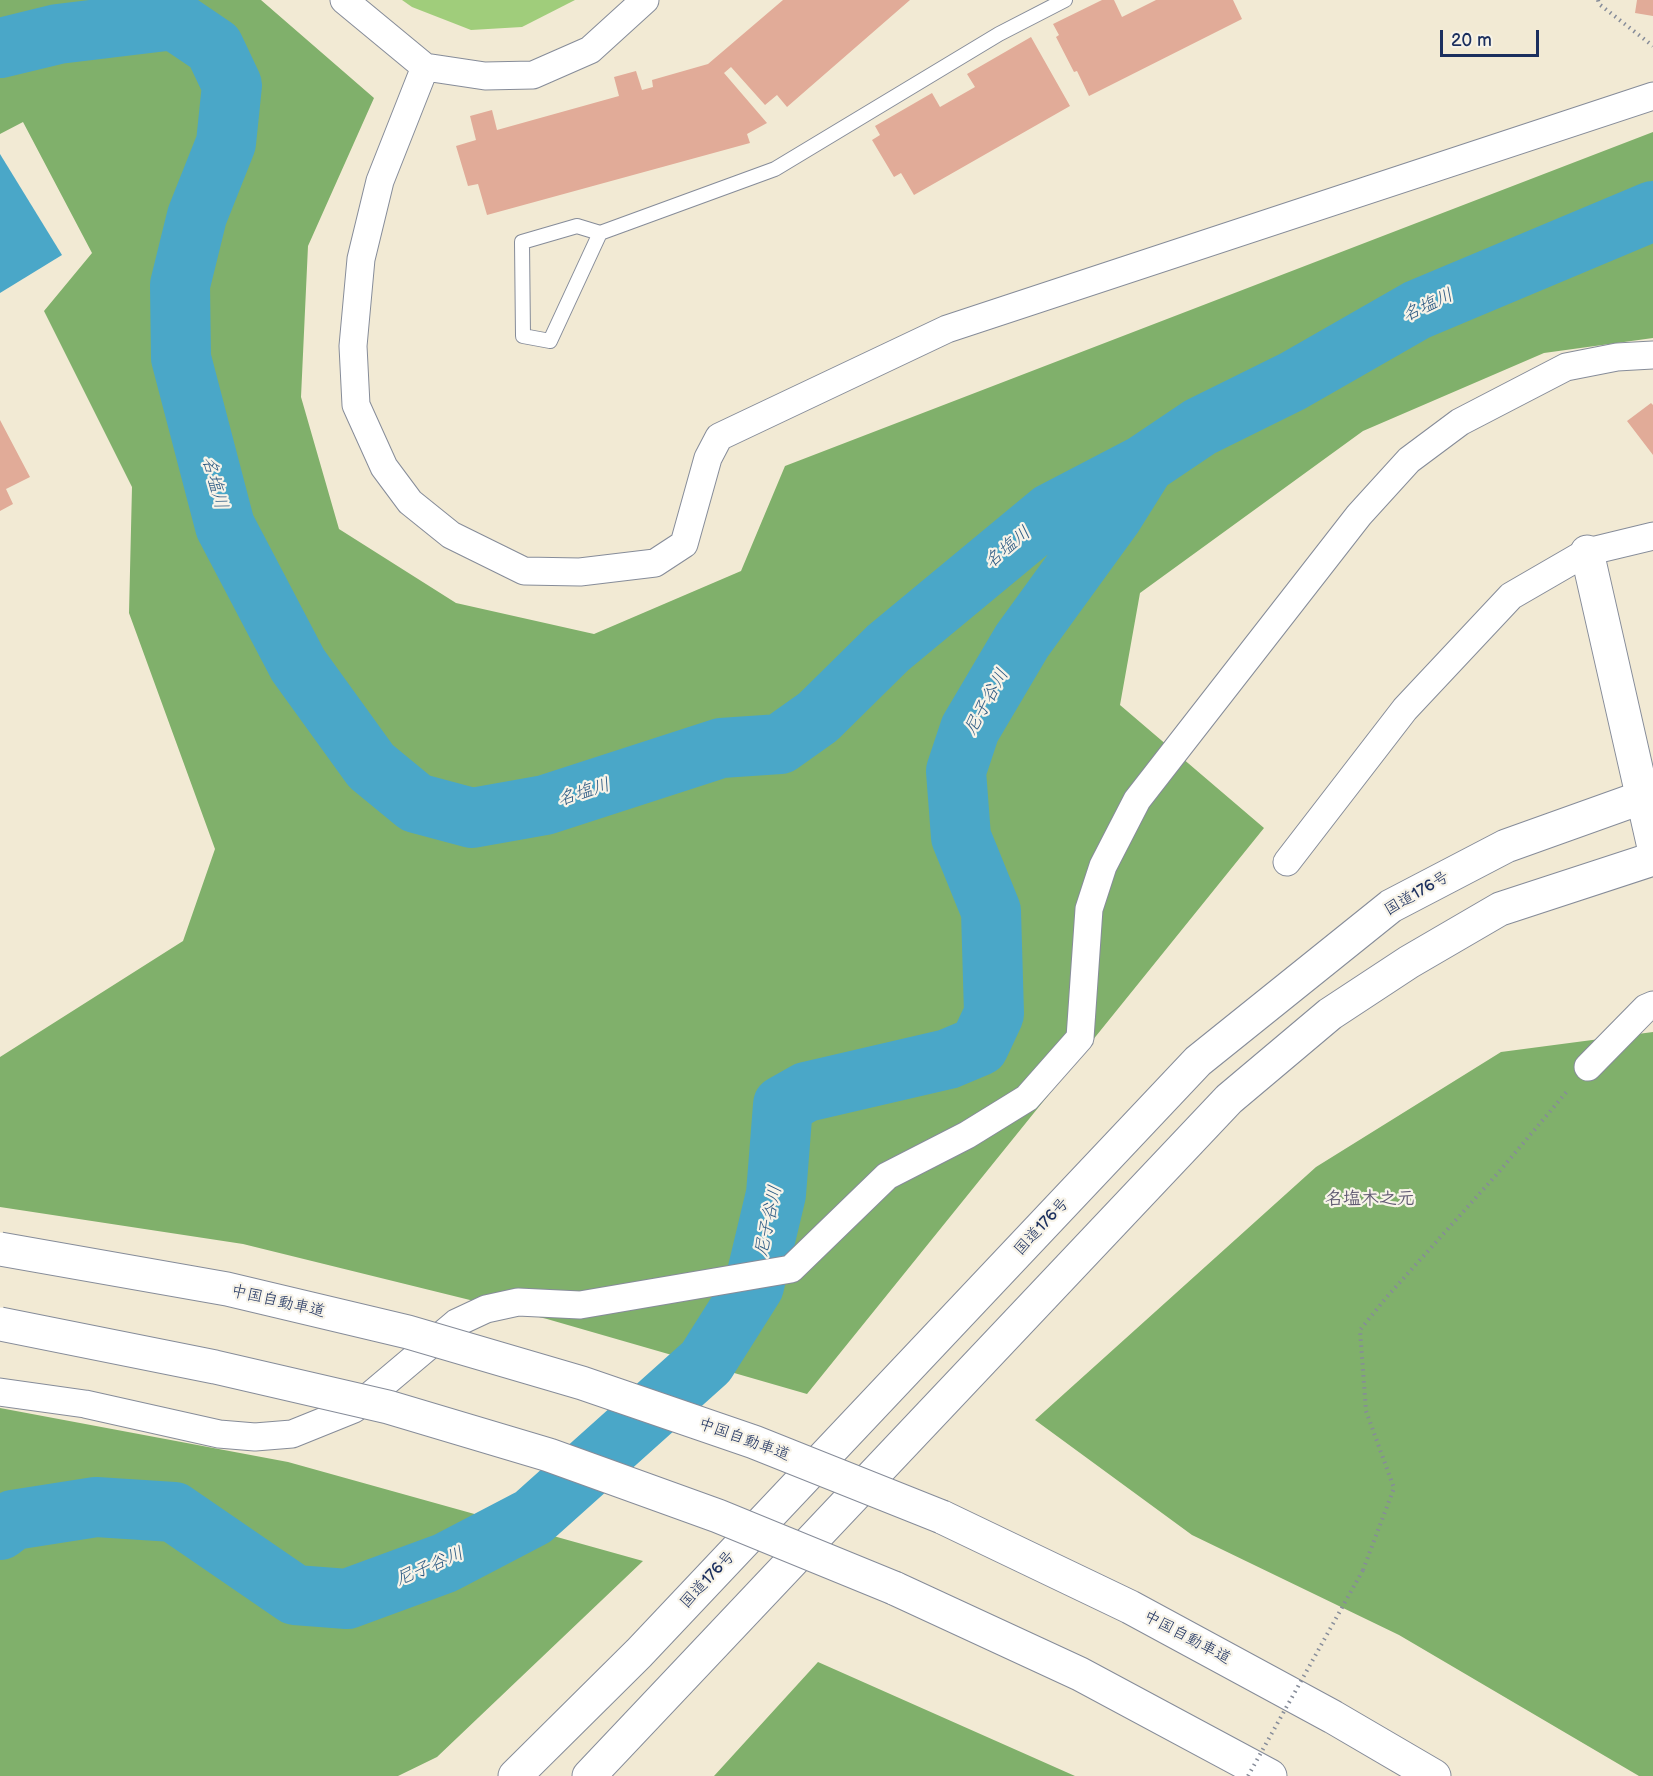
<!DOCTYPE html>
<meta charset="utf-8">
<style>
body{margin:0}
#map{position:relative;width:1653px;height:1776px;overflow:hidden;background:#f2ead4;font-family:"Balsamiq Sans",sans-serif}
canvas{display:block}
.scale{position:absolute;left:1440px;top:30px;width:99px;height:27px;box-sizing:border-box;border:3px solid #1b2f5e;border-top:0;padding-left:8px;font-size:18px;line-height:21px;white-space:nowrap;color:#1b2f5e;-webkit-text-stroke:4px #f7f3e8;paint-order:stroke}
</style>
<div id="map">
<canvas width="1653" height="1776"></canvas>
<div class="scale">20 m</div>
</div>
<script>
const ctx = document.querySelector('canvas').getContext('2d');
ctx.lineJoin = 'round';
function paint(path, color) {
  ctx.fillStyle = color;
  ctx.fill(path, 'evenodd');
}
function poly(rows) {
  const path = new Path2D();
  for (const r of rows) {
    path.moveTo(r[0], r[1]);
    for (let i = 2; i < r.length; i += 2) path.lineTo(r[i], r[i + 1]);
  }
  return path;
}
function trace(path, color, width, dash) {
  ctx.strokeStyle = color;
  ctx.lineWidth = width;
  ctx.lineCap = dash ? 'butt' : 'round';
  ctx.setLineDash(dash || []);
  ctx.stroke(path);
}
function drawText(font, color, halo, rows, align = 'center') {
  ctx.font = font + ' "Balsamiq Sans","Klee One",sans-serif';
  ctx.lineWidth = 4.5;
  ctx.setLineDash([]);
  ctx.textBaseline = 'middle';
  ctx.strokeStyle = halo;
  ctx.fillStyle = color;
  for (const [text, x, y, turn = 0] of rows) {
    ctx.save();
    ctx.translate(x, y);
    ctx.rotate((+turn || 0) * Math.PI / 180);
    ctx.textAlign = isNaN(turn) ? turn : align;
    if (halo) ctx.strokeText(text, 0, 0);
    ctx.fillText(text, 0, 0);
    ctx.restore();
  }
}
paint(poly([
 [402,0,575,0,522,27,471,30,412,7]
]), '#a0cd7b');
paint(poly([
 [0,0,261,0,374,98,308,246,301,397,339,529,456,603,594,634,741,571,785,466,1653,132,1653,338,1544,353,1363,431,1140,593,1120,705,1264,828,807,1394,547,1319,243,1244,0,1207,0,1057,183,941,215,849,129,613,132,487,44,311,92,253,23,122,0,134],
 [1653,1032,1653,1776,1639,1776,1399,1635,1192,1535,1035,1420,1316,1167,1501,1052],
 [0,1408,288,1462,643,1561,437,1757,398,1776,0,1776],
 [818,1662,1075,1776,714,1776]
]), '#80b06b');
paint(poly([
 [0,154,62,255,0,293]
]), '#4aa7c8');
trace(poly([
 [0,48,58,34,174,20,214,47,232,85,226,143,197,216,180,285,181,358,225,526,298,665,371,766,416,803,472,818,545,805,721,748,780,744,818,717,888,648,1051,513,1145,464,1200,427,1293,381,1417,310,1653,211],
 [0,1530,13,1520,96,1507,174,1512,295,1595,347,1599,445,1563,533,1517,706,1362,754,1286,776,1194,783,1105,806,1092,948,1059,979,1046,994,1014,991,911,961,837,956,771,970,729,1022,641,1112,517,1144,466]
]), '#4aa7c8', 60);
paint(poly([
 [783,0,910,0,787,107,777,95,765,105,731,67,724,73,767,123,747,134,750,143,487,215,478,184,468,186,456,146,476,140,470,116,492,110,497,130,619,96,614,77,636,71,642,90,653,87,652,80,708,64],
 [1102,0,1114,0,1122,17,1156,0,1233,0,1242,19,1089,96,1077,71,1074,72,1056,37,1059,35,1053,24],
 [1637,0,1653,0,1653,16,1635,13],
 [1031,37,1070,106,914,195,901,173,894,177,872,140,880,135,875,126,932,93,940,107,975,87,967,74],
 [1651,403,1653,405,1653,455,1627,421],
 [0,420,30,477,6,489,13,504,0,511]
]), '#e1ab98');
const service = poly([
 [600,233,550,341,523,336,522,242,577,226,600,233,775,169,999,34,1065,0]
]);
const minor = poly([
 [344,0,425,67,485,76,533,75,590,50,645,0],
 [425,67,380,181,361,259,353,346,356,405,384,467,410,502,451,535,524,571,580,572,655,563,684,544,708,458,719,437,947,329,1653,96],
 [1287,862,1405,709,1511,596,1587,552,1653,536],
 [1588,1067,1646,1008,1653,1005],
 [0,1392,85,1404,219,1434,255,1437,292,1434,354,1409,456,1323,486,1309,518,1302,580,1305,791,1269,887,1176,967,1135,1027,1098,1080,1038,1089,909,1103,866,1137,800,1359,515,1409,460,1460,422,1566,367,1617,357,1653,355]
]);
const tertiary = poly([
 [1587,552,1653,843]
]);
const trunk = poly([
 [515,1776,639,1653,1198,1061,1391,906,1506,846,1643,797,1653,795],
 [589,1776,1229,1099,1330,1014,1409,962,1500,909,1653,859]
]);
const motorway = poly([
 [942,1517,1130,1607,1333,1717,1434,1776],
 [894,1588,1080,1674,1270,1776]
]);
trace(service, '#868c99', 16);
trace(minor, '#868c99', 29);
trace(tertiary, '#868c99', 35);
trace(trunk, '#868c99', 35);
trace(motorway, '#868c99', 35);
trace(poly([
 [1598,0,1599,4,1653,46],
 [1363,1570,1394,1488,1366,1411,1360,1330,1385,1299,1498,1173,1569,1089]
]), '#868c99', 4, [1.5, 4.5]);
trace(service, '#fff', 14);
trace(minor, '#fff', 27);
trace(tertiary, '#fff', 33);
trace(trunk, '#fff', 33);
trace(motorway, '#fff', 33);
const motorwayBridge = poly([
 [0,1249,227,1289,408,1332,582,1383,754,1442,942,1517],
 [0,1324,215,1367,388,1407,549,1455,718,1516,894,1588]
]);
trace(motorwayBridge, '#868c99', 35, []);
trace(poly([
 [1248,1776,1363,1570]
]), '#868c99', 4, [1.5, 4.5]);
trace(motorwayBridge, '#fff', 33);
drawText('16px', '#1b2f5e', '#f7f3e8', [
 ["国道176号",1417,894,-30],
 ["国道176号",1042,1227,-47],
 ["中国自動車道",278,1302,13],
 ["中国自動車道",744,1440,20],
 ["国道176号",708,1580,-47],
 ["中国自動車道",1187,1638,28]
]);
drawText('italic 18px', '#2b5983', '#f7f3e8', [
 ["名塩川",1428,306,-25],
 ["名塩川",214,483,75],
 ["名塩川",1008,548,-40],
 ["尼子谷川",987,702,-61],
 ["名塩川",584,793,-18],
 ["尼子谷川",769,1221,-78],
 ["尼子谷川",430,1567,-23]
]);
drawText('bold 18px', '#605a72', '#f7f3e8', [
 ["名塩木之元",1370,1199]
]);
</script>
